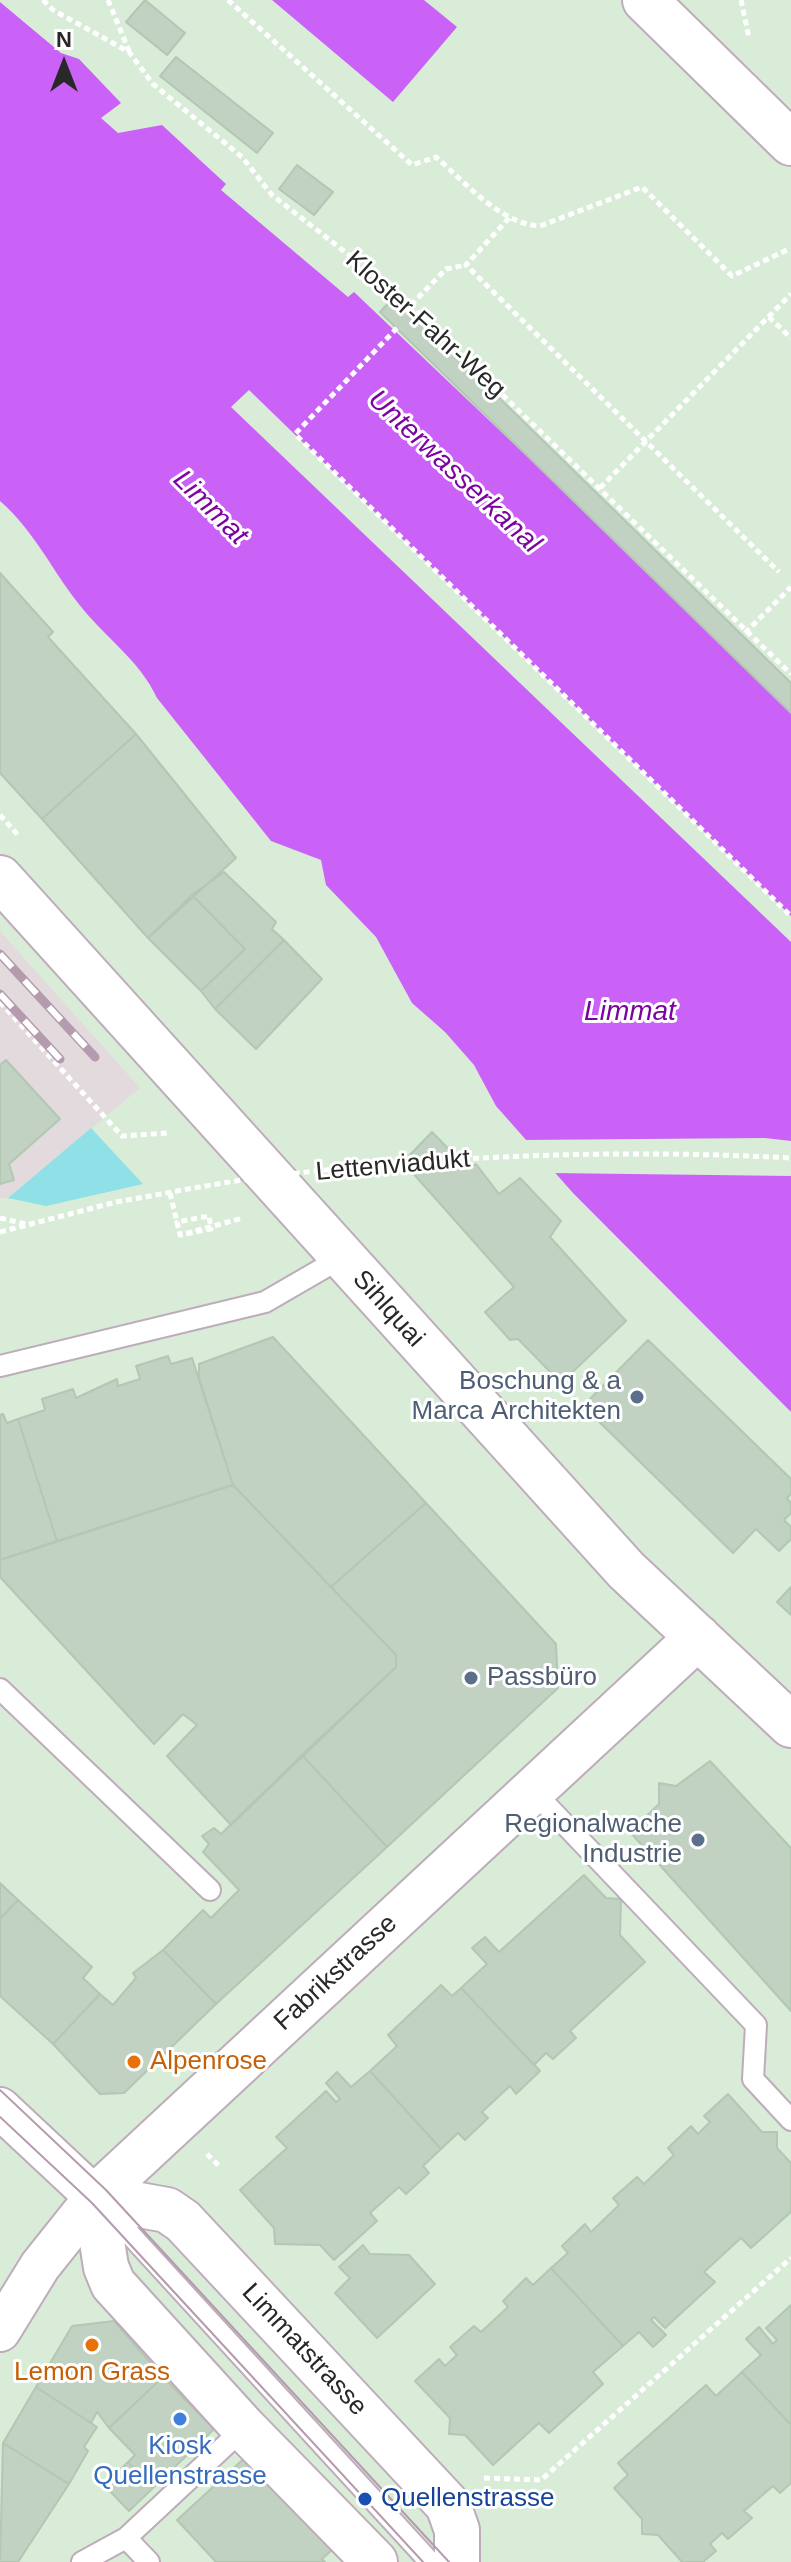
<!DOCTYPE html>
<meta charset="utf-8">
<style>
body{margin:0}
#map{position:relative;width:791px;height:2562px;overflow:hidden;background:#d8ecd8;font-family:Helvetica,sans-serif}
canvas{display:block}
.north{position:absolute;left:24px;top:24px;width:80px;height:80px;-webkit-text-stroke:6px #fff;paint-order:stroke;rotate:0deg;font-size:22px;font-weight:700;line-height:32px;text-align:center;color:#282828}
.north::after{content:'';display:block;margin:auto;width:28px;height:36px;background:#282828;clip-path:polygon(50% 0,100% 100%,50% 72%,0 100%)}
</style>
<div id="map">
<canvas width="791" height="2562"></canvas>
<div class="north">N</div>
</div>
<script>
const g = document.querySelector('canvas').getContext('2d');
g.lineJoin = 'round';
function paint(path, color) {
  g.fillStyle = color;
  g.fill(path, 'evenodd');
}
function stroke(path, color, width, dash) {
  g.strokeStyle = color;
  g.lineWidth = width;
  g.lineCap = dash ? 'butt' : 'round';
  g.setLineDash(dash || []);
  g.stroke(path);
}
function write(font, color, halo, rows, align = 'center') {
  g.font = font + ' Helvetica,sans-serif';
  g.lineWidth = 6;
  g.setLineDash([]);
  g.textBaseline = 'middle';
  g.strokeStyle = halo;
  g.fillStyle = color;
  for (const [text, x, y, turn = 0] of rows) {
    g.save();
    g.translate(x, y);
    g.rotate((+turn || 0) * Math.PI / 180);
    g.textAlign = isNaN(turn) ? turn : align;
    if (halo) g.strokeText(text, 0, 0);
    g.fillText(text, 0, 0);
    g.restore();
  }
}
paint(new Path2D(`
 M0 931 140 1088 8 1198H0Z`), '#e3dadd');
paint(new Path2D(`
 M91 1128 143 1184 46 1206 8 1198Z`), '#90e0e7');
paint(new Path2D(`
 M272 0H424L457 27 393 102Z
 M0 2 61 53 79 59 121 103 101 118 118 133 162 125 226 184 221 190 348 297 354 292 791 707V916L249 390 231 407 791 942V1412L573 1193 496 1106 474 1065 445 1032 412 1003 376 937 326 885 321 860 271 841 157 698C139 659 104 637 78 603 50 567 35 532 0 501Z`), '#ca62f7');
paint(new Path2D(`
 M765 1138 791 1141V1176L550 1173 521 1140Z`), '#d8ecd8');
const building = new Path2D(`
 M145 0 185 33 167 55 126 22Z
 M176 57 273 133 257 153 160 76Z
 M297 165 333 192 314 215 279 189Z
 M395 296 791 683V713L380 312Z
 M0 573 53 632 48 637 136 734 42 819 0 773Z
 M136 734 236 858 148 938 42 819Z
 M224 872 276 922 272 929 284 940 215 1009 201 991 245 949 192 895Z
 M192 895 245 949 201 991 148 938Z
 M284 940 322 979 256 1049 215 1009Z
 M6 1060 60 1119 9 1164 14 1180 0 1184V1065Z
 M432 1132 468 1169 476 1164 499 1194 520 1178 561 1221 550 1237 626 1321 561 1383 518 1339 510 1340 485 1312 514 1287 403 1162Z
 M273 1337 426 1503 331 1587 233 1485 199 1378V1364Z
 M648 1340 791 1479V1494L787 1498 791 1503V1513L784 1520 791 1527V1539L779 1551 756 1529 733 1553 583 1406Z
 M168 1356 171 1364 192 1358 233 1485 57 1541 18 1419 45 1410 42 1399 73 1389 76 1398 117 1379 118 1386 140 1379 136 1366Z
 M3 1414 7 1423 18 1419 57 1541 0 1560V1415Z
 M233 1485 396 1655V1667L231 1825 167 1756 197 1725 183 1714 154 1744 0 1577V1560Z
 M426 1503 556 1644 558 1688 387 1847 302 1755 396 1667V1655L331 1587Z
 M791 1587V1615L777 1602Z
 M302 1755 387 1847 216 2004 163 1950 203 1910 211 1918 239 1890 203 1852 209 1844 202 1836 214 1828 221 1834Z
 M710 1761 791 1848V2011L630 1832 659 1804V1783L676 1786Z
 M584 1875 606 1898 621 1899 620 1935 645 1962 570 2031 576 2038 553 2059 546 2053 534 2065 461 1988 487 1964 472 1948 485 1937 499 1952Z
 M0 1883 18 1900 0 1919Z
 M18 1900 92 1967 83 1978 100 1994 53 2044 0 1996V1919Z
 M163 1950 216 2004 124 2093 100 2094 53 2044 100 1994 113 2005 136 1978 133 1973Z
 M441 1985 452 1996 461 1988 540 2071 516 2094 510 2086 482 2112 488 2118 465 2140 458 2133 441 2149 370 2071 397 2046 388 2035Z
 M370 2071 441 2149 423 2166 429 2173 406 2194 399 2187 370 2213 377 2221 334 2260 320 2245 275 2244 274 2228 240 2190 287 2148 276 2137 326 2091 336 2102 340 2099 326 2083 337 2072 351 2087Z
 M728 2094 762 2132H777V2148L791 2163V2212L751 2248 741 2238 704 2272 715 2282 665 2328 654 2317 651 2320 666 2335 653 2347 639 2332 623 2346 551 2268 568 2253 562 2246 585 2224 591 2232 619 2205 613 2198 637 2177 644 2184 674 2155 668 2148 691 2126 698 2134 710 2122 704 2116Z
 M363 2245 370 2254 409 2255 435 2284 377 2338 335 2293 350 2278 339 2267Z
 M551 2268 623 2346 593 2372 603 2384 549 2433 539 2423 493 2465 465 2435 449 2434 450 2418 415 2381 439 2359 445 2366 457 2355 450 2347 474 2326 481 2332 508 2307 503 2301 526 2278 533 2285Z
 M791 2305V2425L742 2372 761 2355 746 2339 759 2327 773 2344 777 2340 766 2328Z
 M114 2321 163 2377 109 2428 97 2412 91 2423 36 2387 72 2326Z
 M742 2372 791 2425V2483L780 2493 773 2486 744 2511 752 2518 728 2539 722 2533 710 2544 716 2551 703 2562H682L658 2535 642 2534V2519L614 2488 628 2475 618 2463 706 2385 716 2396Z
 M163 2377 214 2429 153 2488 128 2462 135 2455 109 2428Z
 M36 2387 97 2427 84 2447 88 2451 69 2484 3 2443Z
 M3 2443 69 2484 18 2562H0Z
 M250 2453 336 2546 322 2559 325 2562H216L177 2520Z
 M128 2462 153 2488 129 2511 104 2485Z`);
paint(building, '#c1d1c2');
stroke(building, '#b2c7b4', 2);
const lane = new Path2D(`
 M0 1366 265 1302 341 1258
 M0 1689 210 1890
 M533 1791 756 2025 753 2079 791 2120
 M103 2205 430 2562
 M82 2562 126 2538
 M149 2562 126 2538 244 2428`);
const street = new Path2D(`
 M0 2108 95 2197 40 2266 0 2331`);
const secondary = new Path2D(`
 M645 0 791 143
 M0 878 626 1570 791 1725
 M95 2197 698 1637
 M95 2197 167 2210 183 2221 448 2505 457 2530V2562
 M95 2197 106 2267 113 2284 244 2428 375 2562`);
stroke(lane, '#beacba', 24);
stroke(street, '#beacba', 44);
stroke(secondary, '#beacba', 48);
stroke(new Path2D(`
 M43 0 53 10 129 52 153 84 242 157 272 195 394 290 791 674
 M108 0 129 51
 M228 0 412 165 436 157C465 182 500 224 540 226L642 187 732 276 789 249
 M741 0 749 38
 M509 218 466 265 779 572
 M411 305 446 269 466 265
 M769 317 791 338
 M397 328 295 434 791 916
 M600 488 791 294
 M745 633 791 587
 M0 815 18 835
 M0 1002 122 1136 168 1133
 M170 1193 180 1235 211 1229 209 1216 177 1222 180 1235 243 1218
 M0 1218 26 1224
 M0 1232 116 1202
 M207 2154 221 2168
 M484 2478 541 2480 791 2258`), '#fff', 5, [6, 4]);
stroke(lane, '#fff', 20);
stroke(street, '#fff', 40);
stroke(secondary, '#fff', 44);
stroke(new Path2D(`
 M0 2090 106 2190 449 2562
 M0 2117 92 2203 423 2562`), '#b49bad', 2);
const rail = new Path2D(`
 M0 954 95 1057
 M0 994 60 1059`);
stroke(rail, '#b49bad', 9);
stroke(rail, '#fff', 6, [18]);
stroke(new Path2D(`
 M116 1202C174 1192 231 1180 289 1174 455 1155 625 1149 791 1158`), '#fff', 5, [6, 4]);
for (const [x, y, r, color] of [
 [637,1397,8,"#5c6f8a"],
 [471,1678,8,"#5c6f8a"],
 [698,1840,8,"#5c6f8a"],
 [134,2062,8,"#e8710a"],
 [92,2345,8,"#e8710a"],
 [180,2419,8,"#3f7fe0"],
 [365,2499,8,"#1a4fb4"]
]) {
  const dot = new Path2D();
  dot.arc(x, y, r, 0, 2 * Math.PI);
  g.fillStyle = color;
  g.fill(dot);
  stroke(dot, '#fff', 3);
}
write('26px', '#282828', '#fff', [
 ["Kloster-Fahr-Weg",425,325,42],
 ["Lettenviadukt",393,1166,-5],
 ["Sihlquai",388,1309,48],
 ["Fabrikstrasse",336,1973,-43],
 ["Limmatstrasse",304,2350,47]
]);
write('26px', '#4e5e75', '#fff', [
 ["Boschung & a",621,1382],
 ["Marca Architekten",621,1412],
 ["Passbüro",487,1678,"left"],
 ["Regionalwache",682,1825],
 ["Industrie",682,1855]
], 'right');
write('26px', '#c56008', '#fff', [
 ["Alpenrose",150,2062],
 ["Lemon Grass",92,2373,"center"]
], 'left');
write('26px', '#366cbe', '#fff', [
 ["Kiosk",180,2447],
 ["Quellenstrasse",180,2477]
]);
write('26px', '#164399', '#fff', [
 ["Quellenstrasse",381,2499]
], 'left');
write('italic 28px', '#7d03a1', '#fff', [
 ["Unterwasserkanal",454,472,43],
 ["Limmat",210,508,45],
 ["Limmat",630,1012]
]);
</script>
